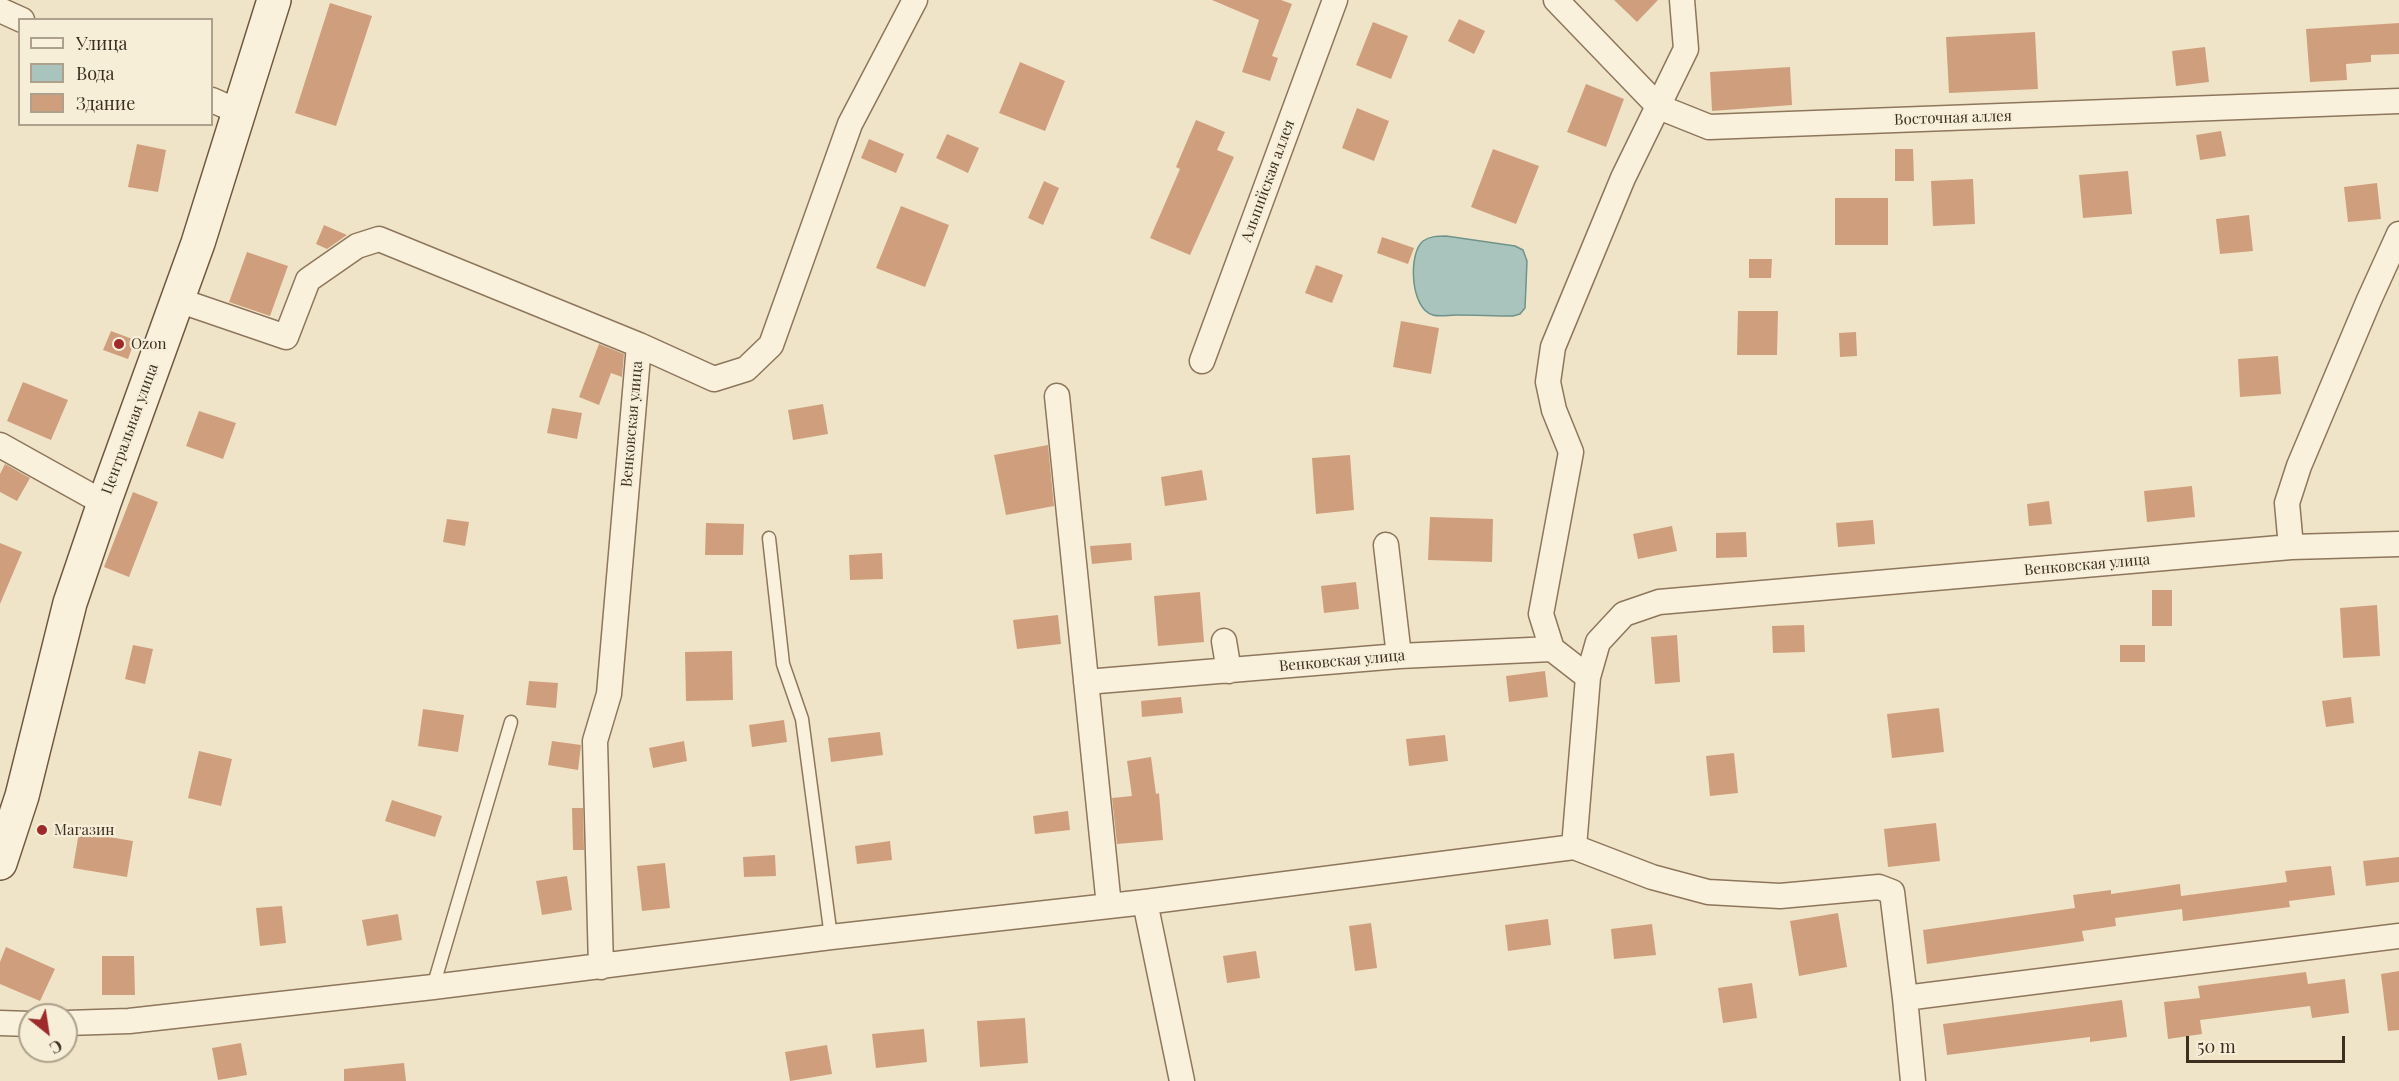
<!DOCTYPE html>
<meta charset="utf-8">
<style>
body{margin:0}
#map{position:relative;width:2399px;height:1081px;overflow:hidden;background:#f0e4c8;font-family:"Playfair Display",serif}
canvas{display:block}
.legend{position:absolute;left:18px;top:18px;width:195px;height:108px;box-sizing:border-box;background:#f7eed8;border:2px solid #ada18e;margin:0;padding:8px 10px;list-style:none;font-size:18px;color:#3d2e20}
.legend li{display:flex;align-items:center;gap:12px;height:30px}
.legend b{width:30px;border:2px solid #ada18e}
.north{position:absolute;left:18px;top:1003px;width:60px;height:60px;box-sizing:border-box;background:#f7eed8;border:2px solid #ada18e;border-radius:50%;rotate:150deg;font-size:16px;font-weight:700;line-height:24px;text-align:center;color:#3d2e20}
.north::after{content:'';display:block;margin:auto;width:21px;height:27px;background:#9e2a2b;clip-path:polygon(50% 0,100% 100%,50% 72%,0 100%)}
.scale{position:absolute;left:2186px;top:1036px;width:159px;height:27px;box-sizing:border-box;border:3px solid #3d2e20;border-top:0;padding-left:8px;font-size:18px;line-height:21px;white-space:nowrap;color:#3d2e20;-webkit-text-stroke:4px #f7eed8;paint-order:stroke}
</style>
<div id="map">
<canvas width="2399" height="1081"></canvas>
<ul class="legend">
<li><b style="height:8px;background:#faf1dc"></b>Улица</li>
<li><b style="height:16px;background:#a9c4bc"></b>Вода</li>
<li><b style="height:16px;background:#cf9f7d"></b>Здание</li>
</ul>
<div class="north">С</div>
<div class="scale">50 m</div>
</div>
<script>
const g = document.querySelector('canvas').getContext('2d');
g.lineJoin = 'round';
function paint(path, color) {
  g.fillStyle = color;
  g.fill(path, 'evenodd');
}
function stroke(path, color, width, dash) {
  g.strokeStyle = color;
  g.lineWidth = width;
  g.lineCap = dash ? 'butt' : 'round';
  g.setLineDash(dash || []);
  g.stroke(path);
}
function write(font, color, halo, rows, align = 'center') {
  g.font = font + ' "Playfair Display",serif';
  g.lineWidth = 4.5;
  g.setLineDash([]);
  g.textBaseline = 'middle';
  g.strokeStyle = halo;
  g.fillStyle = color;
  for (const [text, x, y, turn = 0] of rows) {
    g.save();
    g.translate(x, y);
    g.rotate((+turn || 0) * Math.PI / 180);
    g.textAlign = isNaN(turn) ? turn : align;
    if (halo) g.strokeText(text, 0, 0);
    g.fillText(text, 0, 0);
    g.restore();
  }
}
const water = new Path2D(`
 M1446 236 1515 246 1523 250 1527 261 1525 308 1520 314 1513 316C1494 316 1475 315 1456 315 1449 315 1439 317 1433 315 1410 309 1408 253 1423 241 1430 236 1438 236 1446 236Z`);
paint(water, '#a9c4bc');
stroke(water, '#6f938a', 1.5);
paint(new Path2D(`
 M1212 0H1281L1292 4 1272 56 1278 58 1270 81 1242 72 1259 20Z
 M1614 0H1658L1637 22Z
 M330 3 372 16 336 126 295 113Z
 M1459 19 1485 31 1474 54 1448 41Z
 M1373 22 1408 36 1391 79 1356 65Z
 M2399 23V54L2371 55V62L2346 64 2347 80 2310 82 2306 29Z
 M2035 32 2038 89 1949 93 1946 37Z
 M2205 47 2209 82 2176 86 2172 51Z
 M1020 62 1065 81 1045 131 999 113Z
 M1790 67 1792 105 1712 111 1710 72Z
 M1586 84 1624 99 1606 147 1567 132Z
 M1357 108 1389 121 1374 161 1342 148Z
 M1196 120 1225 132 1217 150 1234 157 1190 255 1150 238 1180 169 1176 167Z
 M2221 131 2226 156 2200 160 2196 135Z
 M947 134 979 148 968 173 936 158Z
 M869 139 904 154 896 173 861 158Z
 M137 144 166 150 158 192 128 187Z
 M1493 149 1539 166 1516 224 1471 207Z
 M1895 149H1913L1914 181H1895Z
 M2128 171 2132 214 2083 218 2079 175Z
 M1973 179 1975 224 1933 226 1931 181Z
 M1044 181 1059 188 1043 225 1028 218Z
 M2377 183 2381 219 2348 222 2344 187Z
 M1835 198H1888V245H1835Z
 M901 206 949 225 925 287 876 268Z
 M2249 215 2253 251 2220 254 2216 219Z
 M324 225 347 235 327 249 316 244Z
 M1382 237 1414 248 1408 264 1377 253Z
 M247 252 288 266 270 316 229 302Z
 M1749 259H1772L1771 278H1749Z
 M1316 265 1343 275 1332 303 1305 293Z
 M1738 311H1778L1777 355H1737Z
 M1401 321 1439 328 1431 374 1393 367Z
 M111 331 135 340 128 359 103 350Z
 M1856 332 1857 356 1840 357 1839 333Z
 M599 344 624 354 622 377 611 373 599 405 579 397Z
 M2278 356 2281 394 2240 397 2238 359Z
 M23 382 68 400 51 440 7 421Z
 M823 404 828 434 793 440 788 410Z
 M552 408 582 413 577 439 547 433Z
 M199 411 236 423 223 459 186 446Z
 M1048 445 1054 506 1006 515 994 455Z
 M1350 455 1354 510 1316 514 1312 458Z
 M5 464 30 478 17 501 0 492V474Z
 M1202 470 1207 500 1165 506 1161 477Z
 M2192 486 2195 517 2147 522 2144 491Z
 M133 492 158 502 129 577 104 567Z
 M2049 501 2052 524 2029 526 2027 504Z
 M1430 517 1493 519 1492 562 1428 560Z
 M447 519 469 522 465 546 443 542Z
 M1873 520 1875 544 1838 547 1836 523Z
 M706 523 744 524 743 555H705Z
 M1672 526 1677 551 1638 559 1633 534Z
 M1746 532 1747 557 1716 558V533Z
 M0 543 22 552 0 604Z
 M1131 543 1132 560 1092 564 1090 546Z
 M882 553 883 579 850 580 849 555Z
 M1356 582 1359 609 1324 613 1321 586Z
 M2152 590H2172V626H2152Z
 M1200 592 1204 642 1158 646 1154 596Z
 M2377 605 2380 656 2343 658 2340 608Z
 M1058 615 1061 644 1017 649 1013 620Z
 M1804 625 1805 652 1773 653 1772 626Z
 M1677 635 1680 682 1655 684 1651 637Z
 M133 645 153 649 145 684 125 679Z
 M2120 645H2145V662H2120Z
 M732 651 733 700 686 701 685 652Z
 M1545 671 1548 697 1509 702 1506 676Z
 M529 681 558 683 556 708 526 705Z
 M1181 697 1183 713 1142 717 1141 701Z
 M2351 697 2354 723 2326 727 2322 701Z
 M1939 708 1944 752 1892 758 1887 714Z
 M423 709 464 715 458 752 418 746Z
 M784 720 787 742 752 747 749 725Z
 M880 732 883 755 831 762 828 738Z
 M1445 735 1448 761 1409 766 1406 739Z
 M552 741 581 745 578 770 548 765Z
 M684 741 687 761 653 768 649 748Z
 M199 751 232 759 221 806 188 798Z
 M1734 753 1738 793 1710 796 1706 756Z
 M1151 757 1156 794 1159 793 1163 840 1117 844 1112 798 1132 796 1127 761Z
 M392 800 442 816 435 837 385 821Z
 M572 808H583L584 850H573Z
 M1068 811 1070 830 1035 834 1033 816Z
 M1936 823 1940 861 1888 867 1884 829Z
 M79 832 133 841 127 877 73 868Z
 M890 841 892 860 857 864 855 846Z
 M775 855 776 876 744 877 743 857Z
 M2399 857V882L2366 886 2363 861Z
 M665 863 670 908 642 911 637 866Z
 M2331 866 2335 895 2289 901 2290 907 2183 921 2182 909 2115 918 2116 926 2082 931 2084 941 1927 964 1923 930 2075 908 2073 895 2111 890V894L2180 884 2181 896 2287 882 2285 871Z
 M567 876 572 910 542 915 536 881Z
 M282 906 286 943 260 946 256 908Z
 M1838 913 1847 967 1799 976 1790 921Z
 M398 914 402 940 367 946 362 920Z
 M1548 919 1551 945 1508 951 1505 925Z
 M1371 923 1377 968 1355 971 1349 926Z
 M1652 924 1656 955 1614 959 1611 929Z
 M6 947 55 969 40 1001 0 984V962Z
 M1256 951 1260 978 1227 983 1223 956Z
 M102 956H134L135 995H102Z
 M2399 971V1030L2388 1031 2381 974Z
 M2306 972 2308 984 2345 979 2349 1013 2312 1018 2310 1006 2200 1020 2202 1034 2168 1039 2164 1002 2200 998 2198 986Z
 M1752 983 1757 1018 1723 1023 1718 988Z
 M2122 1000 2127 1037 2090 1042V1037L1947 1055 1943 1024Z
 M1025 1018 1028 1063 980 1067 977 1021Z
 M924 1029 927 1062 876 1068 872 1034Z
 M241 1043 247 1075 218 1080 212 1048Z
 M827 1045 832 1074 790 1081 785 1052Z
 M404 1063 406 1081H344V1069Z`), '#cf9f7d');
const lane = new Path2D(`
 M769 538 783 664 802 719 831 937
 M433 987 511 722`);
const street = new Path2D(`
 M1556 0 1659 107 1709 127 2399 101
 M0 10 22 20
 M212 100 239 112
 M178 300 286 337 308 280 357 246 379 239 639 345 714 379 746 369 771 345 850 124 915 0
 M1202 361 1335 0
 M1057 396 1109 906
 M0 445 104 503
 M1386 545 1399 656
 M2291 547 2399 544
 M1224 641 1229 671
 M1552 649 1541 614 1571 452 1554 410 1548 382 1553 347 1623 178 1686 49 1682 0
 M1086 682 1399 656 1552 649 1588 677
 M1574 847 1588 677 1598 642 1624 614 1659 602 2291 547 2287 503 2299 466 2369 300 2399 234
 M1145 902 1182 1081
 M601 967 595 741 609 694 639 345
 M1905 998 1913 1081
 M0 1023 30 1024
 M66 1023 129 1021 433 987 831 937 1145 902 1574 847 1652 877 1708 892 1780 896 1879 887 1892 892 1905 998 2399 936`);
const secondary = new Path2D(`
 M0 863 22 796 70 603 104 503 198 243 274 0`);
stroke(lane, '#8d765c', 15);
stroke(street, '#8d765c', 27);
stroke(secondary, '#6f573f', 36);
stroke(lane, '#faf1dc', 12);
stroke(street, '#faf1dc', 24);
stroke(secondary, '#faf1dc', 33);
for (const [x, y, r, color] of [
 [119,344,6,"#9e2a2b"],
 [42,830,6,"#9e2a2b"]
]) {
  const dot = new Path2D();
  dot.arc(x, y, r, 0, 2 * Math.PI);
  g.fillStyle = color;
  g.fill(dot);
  stroke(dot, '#f7eed8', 2);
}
write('15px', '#3d2e20', '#f7eed8', [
 ["Восточная аллея",1953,118,-2],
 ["Альпийская аллея",1268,181,-70],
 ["Венковская улица",632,424,-85],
 ["Центральная улица",130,429,-70],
 ["Венковская улица",2087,565,-5],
 ["Венковская улица",1342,661,-5]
]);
write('15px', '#3d2e20', '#f7eed8', [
 ["Ozon",131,344],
 ["Магазин",54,830]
], 'left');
</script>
